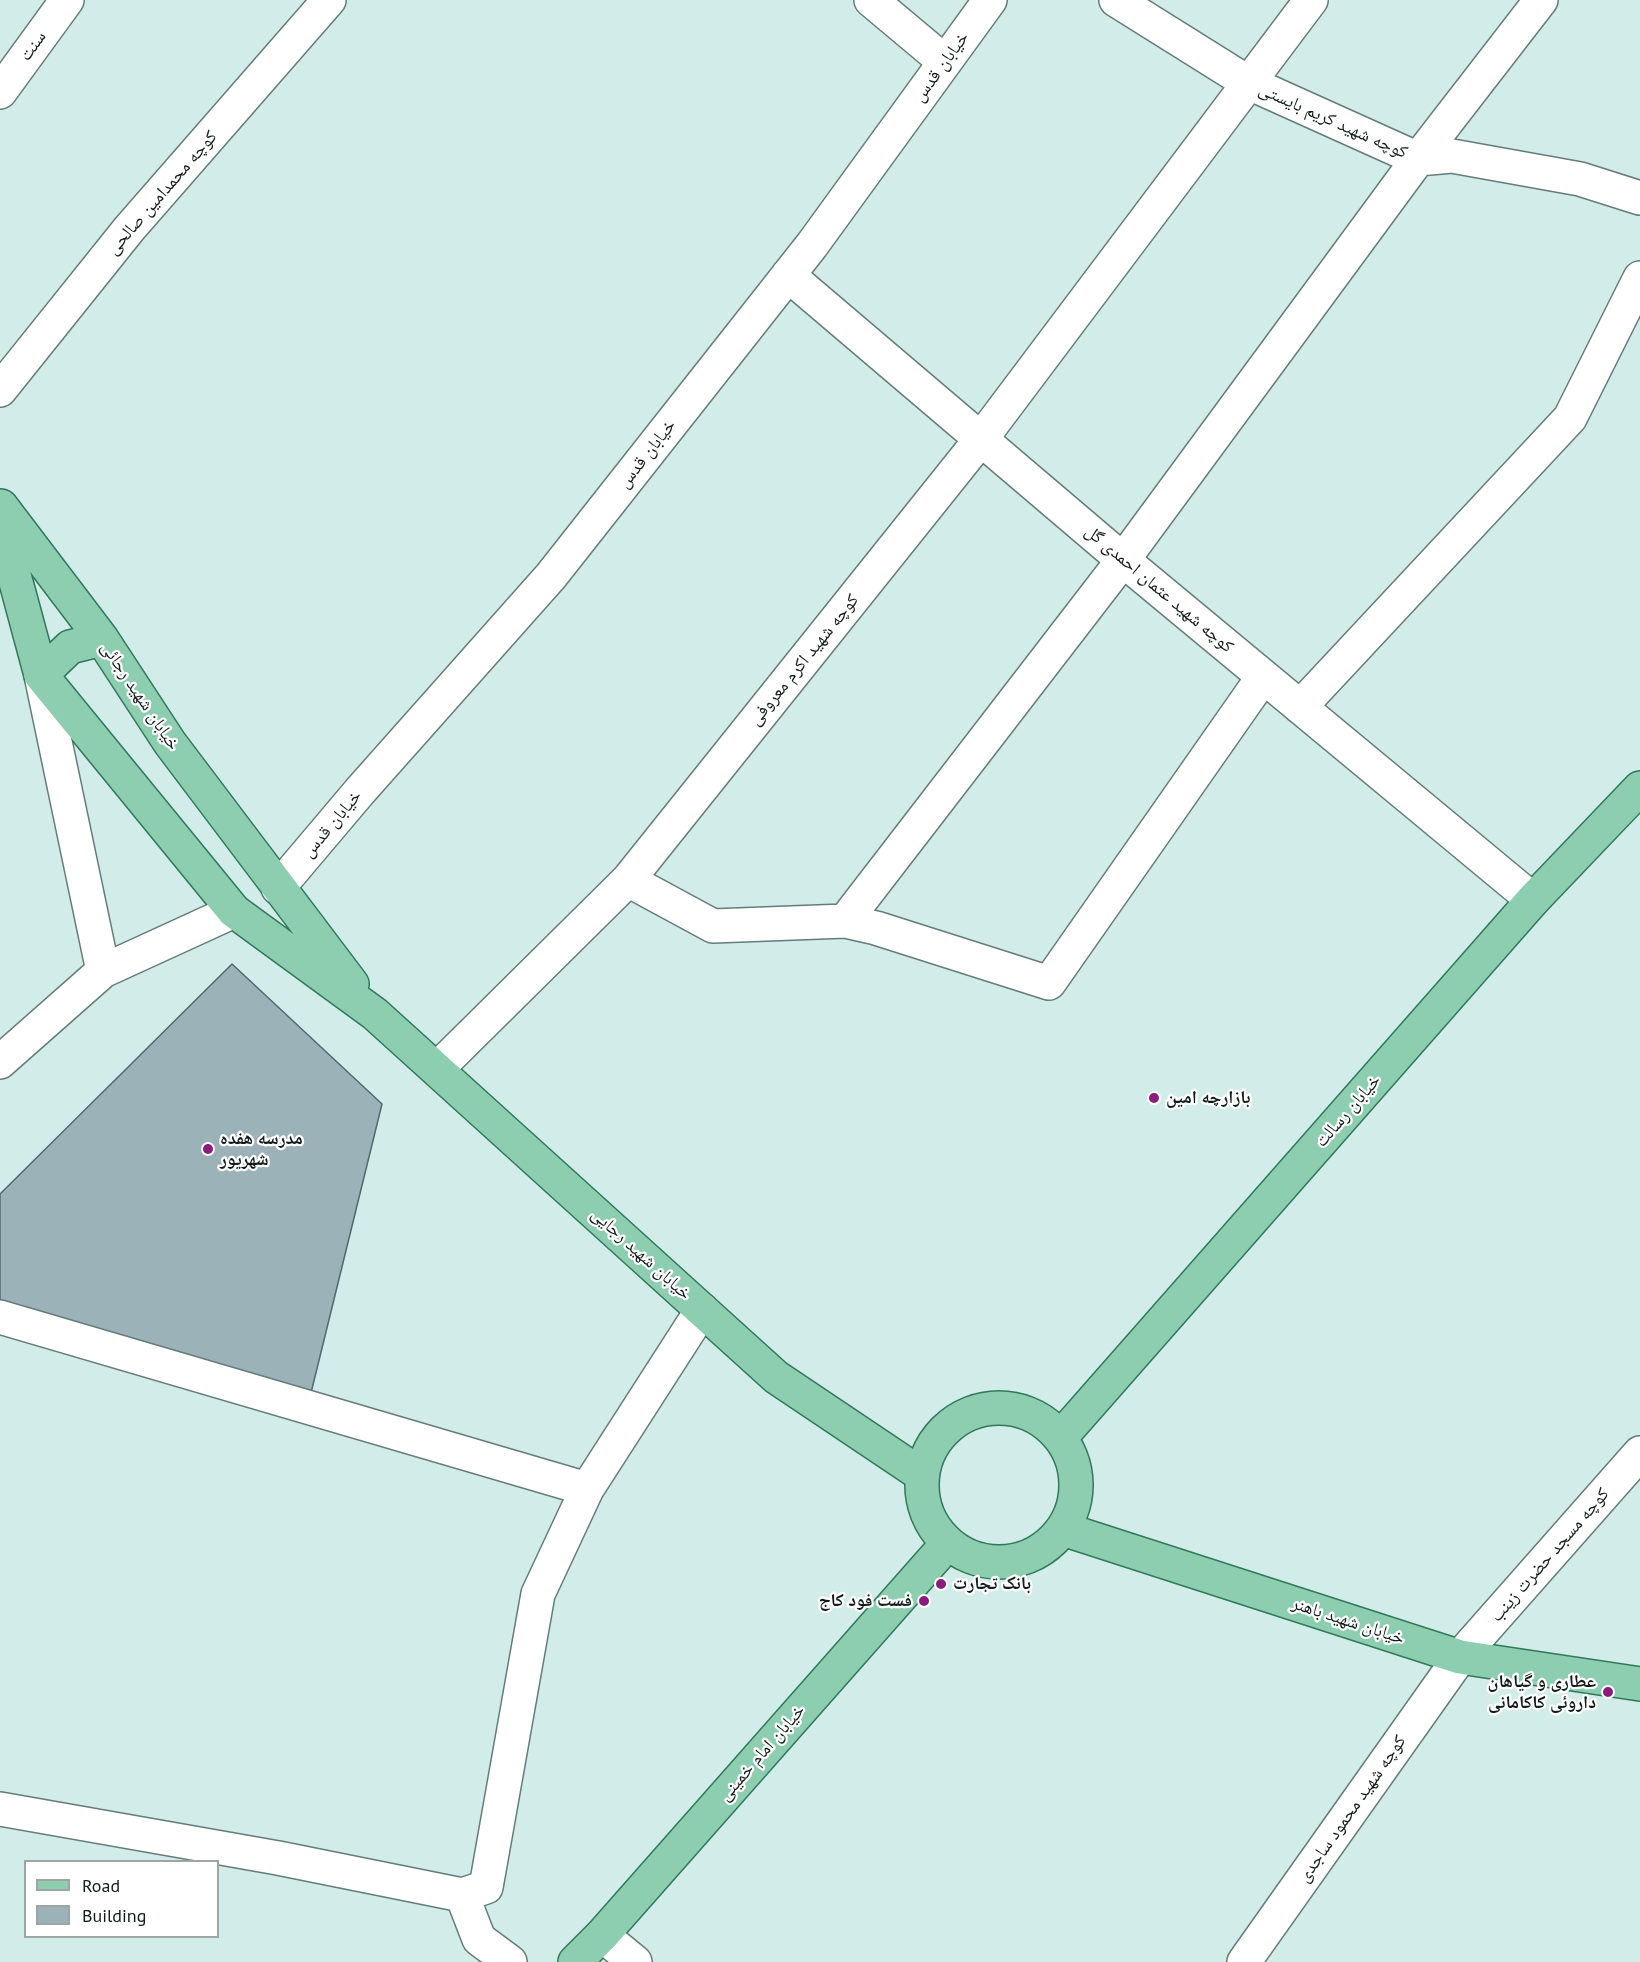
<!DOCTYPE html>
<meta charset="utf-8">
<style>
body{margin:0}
#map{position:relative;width:1640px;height:1962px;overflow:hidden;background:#d2ecea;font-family:"PT Sans",sans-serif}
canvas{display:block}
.legend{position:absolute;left:24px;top:1860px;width:195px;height:78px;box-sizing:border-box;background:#fff;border:2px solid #a0a4a3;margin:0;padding:8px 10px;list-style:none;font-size:18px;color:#111b1a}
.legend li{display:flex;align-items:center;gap:12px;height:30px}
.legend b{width:30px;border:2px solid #a0a4a3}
</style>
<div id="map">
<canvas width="1640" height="1962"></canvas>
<ul class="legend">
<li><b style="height:8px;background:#8dcdb0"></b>Road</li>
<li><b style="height:16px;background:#9bb2b9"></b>Building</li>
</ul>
</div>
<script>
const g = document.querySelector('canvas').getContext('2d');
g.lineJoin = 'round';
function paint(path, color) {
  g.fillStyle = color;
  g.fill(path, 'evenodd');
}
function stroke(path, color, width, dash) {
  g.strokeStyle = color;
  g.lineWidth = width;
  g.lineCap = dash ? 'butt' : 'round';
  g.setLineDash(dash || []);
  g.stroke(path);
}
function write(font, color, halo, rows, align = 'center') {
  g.font = font + ' "PT Sans","Noto Naskh Arabic",sans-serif';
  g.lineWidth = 4.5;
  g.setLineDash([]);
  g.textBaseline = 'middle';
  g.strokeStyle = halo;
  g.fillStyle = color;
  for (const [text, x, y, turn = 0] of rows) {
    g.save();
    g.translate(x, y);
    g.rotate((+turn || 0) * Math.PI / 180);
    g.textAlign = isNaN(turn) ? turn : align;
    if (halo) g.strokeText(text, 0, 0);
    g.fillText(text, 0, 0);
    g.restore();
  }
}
const building = new Path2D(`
 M232 964 382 1104 310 1397 0 1309V1194Z`);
paint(building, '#9bb2b9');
stroke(building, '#53686f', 1.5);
const minor = new Path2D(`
 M871 0 945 62
 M1116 0 1247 82 1418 159 1452 156 1580 179 1640 198
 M0 92 67 0
 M788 275 1123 560 1533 900
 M0 390 129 229 329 0
 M41 675 103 971
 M1300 707 1570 418 1640 278
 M628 880 713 926 845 921 876 928 1049 983 1263 677
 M278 888 360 791 551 576 812 245 990 0
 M845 921 1123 560 1418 159 1541 0
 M0 1062 103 971 234 911
 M437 1069 628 880 981 439 1311 0
 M0 1317 587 1489
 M0 1809 278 1858 462 1895 486 1887 538 1594 587 1489 702 1310
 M462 1895 479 1939 510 1962
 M602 1935 635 1962
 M1244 1962 1460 1657 1640 1453`);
const major = new Path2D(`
 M1 506 102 639 170 743 352 984
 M0 523 41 675 234 911 375 1014 776 1377 922 1475
 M41 675 70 647 102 639
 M922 1485a77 77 0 1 1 154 0a77 77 0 1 1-154 0Z
 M1060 1438 1533 900 1640 788
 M1063 1529 1460 1657 1640 1684
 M575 1962 602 1935 948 1543`);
stroke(minor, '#657c7a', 36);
stroke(major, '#307959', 36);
stroke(minor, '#fff', 33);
stroke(major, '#8dcdb0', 33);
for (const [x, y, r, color] of [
 [1154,1098,6,"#8c1b7e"],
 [208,1149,6,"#8c1b7e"],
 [941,1584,6,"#8c1b7e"],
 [924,1601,6,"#8c1b7e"],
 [1608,1692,6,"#8c1b7e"]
]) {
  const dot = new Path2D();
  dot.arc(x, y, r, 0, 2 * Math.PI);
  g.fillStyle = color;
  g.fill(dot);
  stroke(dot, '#fff', 2);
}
write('18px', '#111b1a', '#fff', [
 ["سنت",33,46,-54],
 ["خیابان قدس",941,67,-54],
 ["کوچه شهید کریم بایستی",1333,121,24],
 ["کوچه محمدامین صالحی",162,193,-49],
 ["خیابان قدس",647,454,-52],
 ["کوچه شهید عثمان احمدی گل",1159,589,40],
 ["کوچه شهید اکرم معروفی",804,660,-51],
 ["خیابان شهید رجائی",140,696,56],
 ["خیابان قدس",332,824,-50],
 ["خیابان رسالت",1348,1111,-49],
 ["خیابان شهید رجایی",641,1254,42],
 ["کوچه مسجد حضرت زینب",1550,1555,-49],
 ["خیابان شهید باهنر",1348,1621,18],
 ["خیابان امام خمینی",762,1753,-49],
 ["کوچه شهید محمود ساجدی",1352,1809,-55]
]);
write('bold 18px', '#111b1a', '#fff', [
 ["بازارچه امین",1166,1098],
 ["مدرسه هفده",220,1139],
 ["شهریور",220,1160],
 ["بانک تجارت",953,1584],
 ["فست فود کاج",912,1601,"right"],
 ["عطاری و گیاهان",1596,1682,"right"],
 ["داروئی کاکامانی",1596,1703,"right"]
], 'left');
</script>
